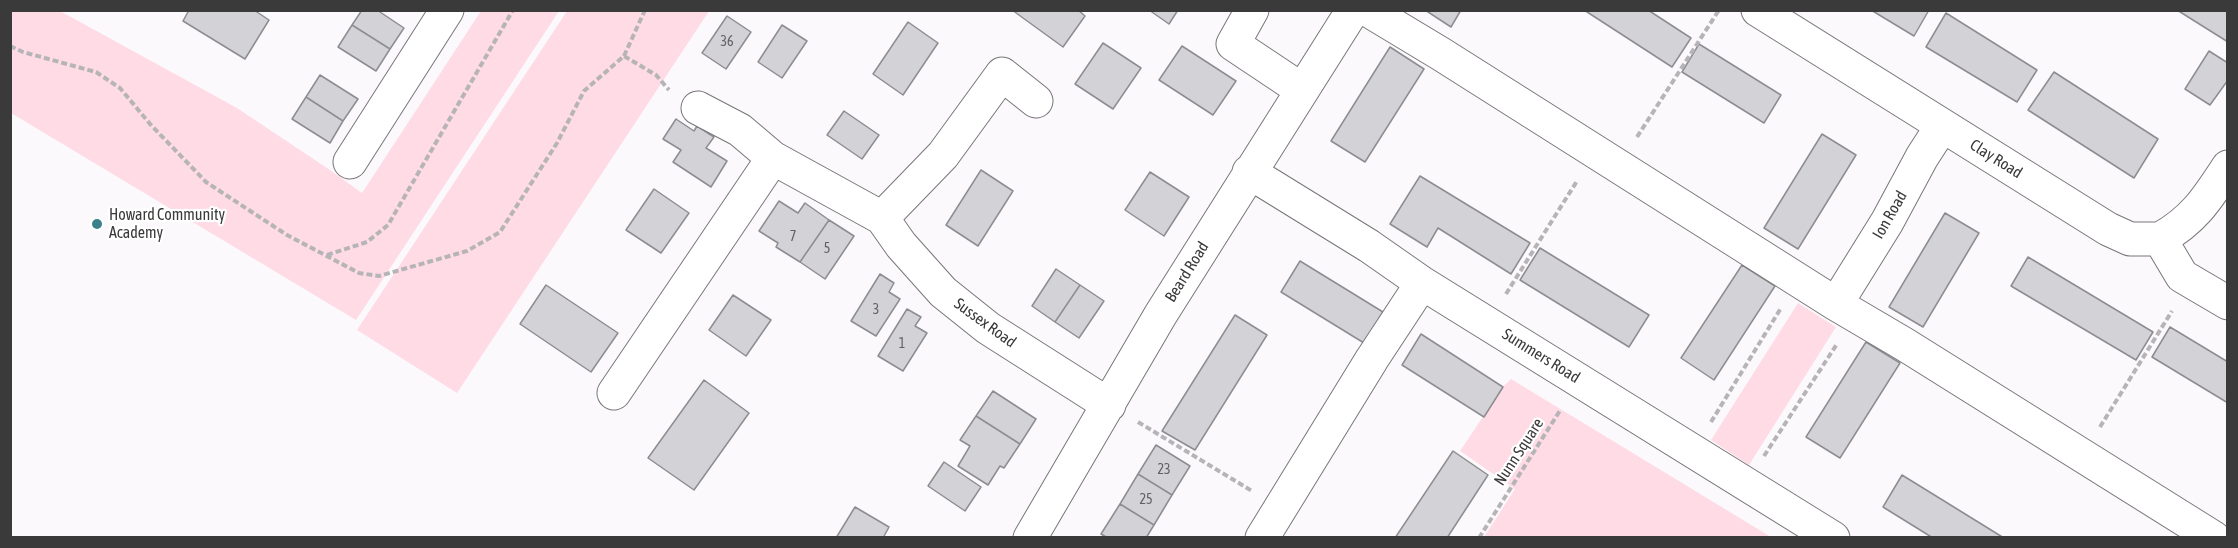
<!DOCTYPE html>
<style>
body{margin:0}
#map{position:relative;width:2238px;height:548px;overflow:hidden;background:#fcf9fd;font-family:"Asap Condensed",sans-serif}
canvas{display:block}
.frame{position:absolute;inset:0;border:12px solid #3b3a3b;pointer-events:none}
</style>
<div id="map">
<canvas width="2238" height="548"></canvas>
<div class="frame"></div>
</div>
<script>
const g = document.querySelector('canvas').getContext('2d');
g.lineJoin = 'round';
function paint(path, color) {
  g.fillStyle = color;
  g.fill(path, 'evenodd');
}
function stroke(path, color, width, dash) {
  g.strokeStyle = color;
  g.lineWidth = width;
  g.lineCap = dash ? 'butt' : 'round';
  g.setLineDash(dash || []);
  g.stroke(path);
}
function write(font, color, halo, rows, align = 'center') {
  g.font = font + ' "Asap Condensed",sans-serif';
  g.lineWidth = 4.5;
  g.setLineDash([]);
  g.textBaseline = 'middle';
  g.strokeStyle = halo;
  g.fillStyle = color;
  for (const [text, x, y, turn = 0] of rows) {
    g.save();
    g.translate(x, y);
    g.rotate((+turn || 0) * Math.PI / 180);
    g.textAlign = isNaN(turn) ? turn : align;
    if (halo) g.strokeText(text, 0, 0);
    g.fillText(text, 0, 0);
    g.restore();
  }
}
paint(new Path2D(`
 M10 11H60L237 108 327 168 362 193 481 11H559L356 320 11 113Z
 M567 11H709L457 393 357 330Z
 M1798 303 1836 327 1749 465 1711 440Z
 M1511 379 1771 537H1484L1515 489 1460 451 1503 387Z`), '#fedbe5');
const building = new Path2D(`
 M189 10H254L269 20 245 59 183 21Z
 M362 10H377L404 28 390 49 352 25Z
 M1012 10H1078L1085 16 1063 47Z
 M1149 10H1178L1169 24Z
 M1425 10H1461L1451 27Z
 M1584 10H1648L1691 38 1672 67Z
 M1871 10H1929L1914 36Z
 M2177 10H2228V42Z
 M1946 13 2037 70 2017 102 1926 47Z
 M727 16 751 32 726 69 702 53Z
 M908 22 938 43 903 95 873 74Z
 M352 25 390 49 376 71 338 47Z
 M782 25 807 41 782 78 758 62Z
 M1103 43 1141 68 1113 109 1075 84Z
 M1699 44 1781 95 1764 123 1682 72Z
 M1182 46 1236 81 1213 115 1159 80Z
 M1390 47 1424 69 1365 162 1331 141Z
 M2209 51 2228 63V80L2210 105 2185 89Z
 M2054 72 2158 139 2134 178 2028 110Z
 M320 75 358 99 343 121 306 97Z
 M306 97 343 121 330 143 292 119Z
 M844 111 879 135 862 159 827 135Z
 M676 119 694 131 697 126 714 137 706 148 727 161 711 187 673 162 681 150 663 139Z
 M1822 134 1856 155 1798 249 1764 228Z
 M981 170 1013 191 978 246 946 225Z
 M1150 172 1189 197 1164 236 1125 210Z
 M1420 176 1530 243 1511 274 1438 228 1427 247 1390 224Z
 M654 189 689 213 661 253 626 230Z
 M779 201 798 213 805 203 829 220 800 262 776 247 778 243 759 231Z
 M1945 213 1979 233 1923 327 1889 307Z
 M829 220 854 236 825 279 800 262Z
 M1540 248 1649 315 1629 347 1520 280Z
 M2028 257 2153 332 2136 360 2011 286Z
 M1300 261 1383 312 1364 343 1281 292Z
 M1742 265 1775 286 1714 380 1681 358Z
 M1056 269 1080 285 1055 322 1032 306Z
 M880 274 894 283 889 292 900 299 876 336 851 321Z
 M546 285 618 333 591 372 520 324Z
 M1080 285 1104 301 1079 338 1055 322Z
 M733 295 771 320 746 356 709 330Z
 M907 309 921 317 915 326 927 333 903 371 878 356Z
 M1235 315 1267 335 1195 450 1162 431Z
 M2170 327 2228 362V403L2152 357Z
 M1421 334 1503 387 1484 417 1402 365Z
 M1866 342 1900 363 1840 458 1806 437Z
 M704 380 749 413 694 490 648 458Z
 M993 391 1036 419 1020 444 976 416Z
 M976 416 1020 444 1004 468 1000 466 988 485 958 466 970 446 960 440Z
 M1156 445 1190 466 1172 495 1138 474Z
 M1453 451 1488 475 1447 538H1395Z
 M944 462 981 487 965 511 928 486Z
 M1138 474 1172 495 1154 525 1120 504Z
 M1902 475 2004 538H1933L1883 507Z
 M1120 504 1154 525 1146 538H1108L1101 534Z
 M855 507 889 527 883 538H836Z`);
paint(building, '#d3d2d6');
stroke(building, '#8d8d91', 1.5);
const minor = new Path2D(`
 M1252 10 1233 44 1302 90
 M1368 10 1441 54 1836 304 1904 344 2214 538
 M1758 10 2108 229 2130 239H2160
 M698 108 740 130 773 158 882 218 901 245 943 292 988 328 1109 405
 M350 162 447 10
 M1249 172 1369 246 1422 283 1833 538
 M882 218 943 155 1002 74 1036 101
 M2160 239C2194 220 2207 199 2228 167
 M2160 239 2182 276 2228 303
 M1836 304 1887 222 1922 157 1942 126
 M614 393 773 158
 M1030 538 1161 314 1353 10
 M1262 538 1372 359 1422 283`);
stroke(minor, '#787679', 35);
stroke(new Path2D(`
 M10 46 23 52 96 72 120 88 150 124 206 182 287 235 359 273 379 276 467 251 500 232 557 143 584 91 624 56 656 75 669 90
 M624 56 645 10
 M1637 137 1719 10
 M327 255 367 242 388 225 513 10
 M1506 294 1577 181
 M1138 422 1252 491
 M1711 422 1781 308
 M2100 427 2172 311
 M1764 456 1837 344
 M1479 538 1561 409`), '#b7b4b7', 4, [6, 3]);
stroke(minor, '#fff', 33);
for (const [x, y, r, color] of [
 [97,224,6,"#3a818a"]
]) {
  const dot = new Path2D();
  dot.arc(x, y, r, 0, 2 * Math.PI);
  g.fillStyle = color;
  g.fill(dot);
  stroke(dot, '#fff', 2);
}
write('14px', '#616062', null, [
 ["36",727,42],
 ["7",793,237],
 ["5",827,249],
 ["3",876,310],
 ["1",902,344],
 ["23",1164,470],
 ["25",1146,500]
]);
write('16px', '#3b3a3b', '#fff', [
 ["Clay Road",1996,159,32],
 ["Ion Road",1890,215,-60],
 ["Beard Road",1187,272,-58],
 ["Sussex Road",985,323,36],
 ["Summers Road",1541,356,32],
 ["Nunn Square",1519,452,-57]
]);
write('16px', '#3b3a3b', '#fff', [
 ["Howard Community",109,215],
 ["Academy",109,233]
], 'left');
</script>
